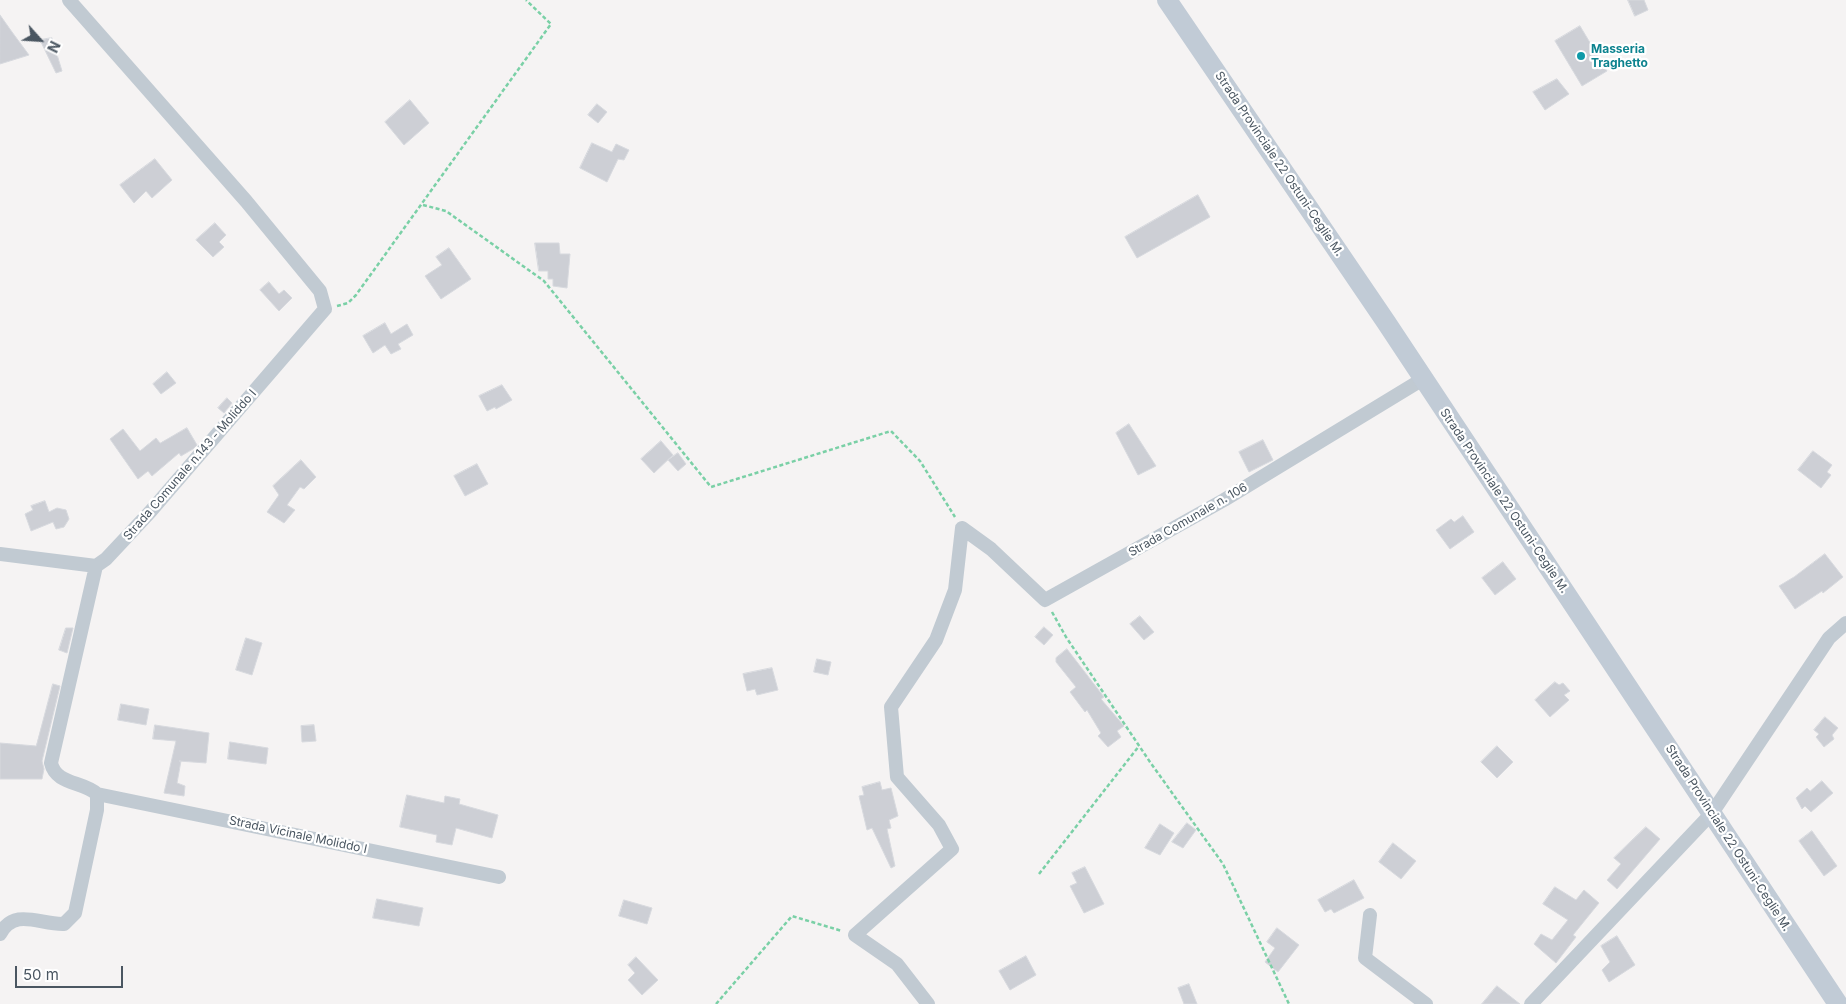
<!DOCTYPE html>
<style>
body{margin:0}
#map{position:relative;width:1846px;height:1004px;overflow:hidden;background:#f5f3f3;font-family:Inter,sans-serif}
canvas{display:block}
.north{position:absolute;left:15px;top:15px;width:50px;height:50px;-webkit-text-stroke:4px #fff;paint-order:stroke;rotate:116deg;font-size:14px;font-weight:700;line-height:20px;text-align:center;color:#4a5661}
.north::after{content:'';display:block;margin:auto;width:18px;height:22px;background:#4a5661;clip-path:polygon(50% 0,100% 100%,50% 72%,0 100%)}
.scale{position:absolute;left:15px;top:966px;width:108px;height:22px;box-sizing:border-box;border:2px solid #4a5661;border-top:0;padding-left:6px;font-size:15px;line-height:18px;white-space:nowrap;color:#4a5661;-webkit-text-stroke:4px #fff;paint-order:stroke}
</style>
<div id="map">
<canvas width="1846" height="1004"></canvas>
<div class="north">N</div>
<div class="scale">50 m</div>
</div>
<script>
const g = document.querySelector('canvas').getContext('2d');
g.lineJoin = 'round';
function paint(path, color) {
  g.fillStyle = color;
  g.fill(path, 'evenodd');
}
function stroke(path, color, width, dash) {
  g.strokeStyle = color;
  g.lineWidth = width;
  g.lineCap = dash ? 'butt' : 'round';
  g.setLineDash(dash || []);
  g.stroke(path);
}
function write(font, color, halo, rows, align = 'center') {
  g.font = font + ' Inter,sans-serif';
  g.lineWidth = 4.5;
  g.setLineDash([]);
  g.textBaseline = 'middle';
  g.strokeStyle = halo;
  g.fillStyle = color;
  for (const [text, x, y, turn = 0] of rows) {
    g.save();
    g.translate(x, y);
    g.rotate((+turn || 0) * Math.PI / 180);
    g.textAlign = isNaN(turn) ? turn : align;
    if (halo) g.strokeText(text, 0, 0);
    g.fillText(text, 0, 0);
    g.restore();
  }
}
const building = new Path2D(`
 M1628 0H1644L1648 10 1635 16Z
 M0 15 12 32 29 55 0 64Z
 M1580 26 1607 71 1582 86 1555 41Z
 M52 38 62 71 56 73 40 40Z
 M1557 79 1569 94 1545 110 1533 92Z
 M410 100 429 123 404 145 385 122Z
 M597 104 607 112 598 123 588 115Z
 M592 143 612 152 616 144 629 150 624 160 618 159 607 182 580 168Z
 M155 159 172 180 152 198 146 191 134 203 120 185Z
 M1198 195 1210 217 1137 258 1125 237Z
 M215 223 226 235 219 242 224 247 213 257 196 240Z
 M535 243H559L560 254H570L567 288 553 286V279H548V271H539Z
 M449 248 471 279 441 299 425 276 442 265 436 257Z
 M269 282 279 294 284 290 292 298 279 311 260 290Z
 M385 323 391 334 407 324 413 335 398 344 401 349 391 354 385 345 373 353 363 336Z
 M167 372 176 383 161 394 153 384Z
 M502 385 512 400 496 409 495 407 487 411 479 396Z
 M227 398 232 403 224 413 218 408Z
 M1129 424 1156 466 1138 475 1116 433Z
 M187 428 197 445 193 449 181 456 179 453 152 476 148 471 138 479 110 439 123 429 140 451 156 438 160 443Z
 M1263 440 1273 460 1249 472 1239 452Z
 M661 441 673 455 654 473 641 459Z
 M1813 451 1832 465 1827 472 1831 475 1821 488 1798 470Z
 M678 453 686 464 678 471 668 460Z
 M301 460 316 477 304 489 300 487 287 505 295 510 284 523 267 512 279 495 273 486Z
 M477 464 488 484 465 496 454 476Z
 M45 501 49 512 57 508 66 510 69 519 64 527 56 529 53 522 31 531 25 514 33 510 31 506Z
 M1463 516 1474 532 1450 549 1436 530 1451 519 1454 522Z
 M1825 554 1843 577 1823 593 1822 591 1795 609 1779 586 1794 577Z
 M1503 562 1516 579 1495 595 1482 578Z
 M1140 616 1154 632 1144 640 1130 624Z
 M1044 627 1053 635 1044 645 1035 637Z
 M66 628H73L67 653 59 650Z
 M246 638 262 643 252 675 236 670Z
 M1067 649 1104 697 1101 699 1124 726 1117 731 1121 737 1108 747 1098 736 1101 733 1087 710 1085 712 1070 692 1076 687 1056 662V658Z
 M817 659 831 662 828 675 814 672Z
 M772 668 778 690 757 695 755 689 747 691 743 674Z
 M1555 682 1559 685 1563 683 1570 691 1564 695 1569 700 1550 717 1535 700Z
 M53 684 60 686 42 761 44 769 42 779H0V743L36 746Z
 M121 704 149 709 146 725 118 720Z
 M1825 717 1838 728 1832 735 1834 739 1824 747 1816 737 1819 734 1814 730Z
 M155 725 209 733 206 763 179 761H181L177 783 185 786 184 796 164 793 176 741 153 739Z
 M314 725 316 741 302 742 301 726Z
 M230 742 268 748 266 764 228 759Z
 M1497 746 1513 762 1497 778 1481 762Z
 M1822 781 1833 793 1811 812 1805 806 1802 809 1796 798 1807 788 1810 791Z
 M880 782 882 790 891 788 898 816 889 820 891 828 887 829 895 866 891 868 872 828 867 830 859 796 864 795 862 787Z
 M407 795 444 803 445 796 460 799 459 804 498 815 492 838 456 828 452 845 436 842 437 835 400 827Z
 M1187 823 1196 830 1183 848 1172 842Z
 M1160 824 1174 833 1160 855 1145 848Z
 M1646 827 1660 839 1617 889 1607 880 1621 864 1614 858Z
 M1812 831 1837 866 1824 876 1799 841Z
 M1393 843 1416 861 1401 879 1379 862Z
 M1085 867 1104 904 1084 913 1070 886 1077 883 1072 873Z
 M1354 880 1364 898 1334 913 1331 909 1325 912 1318 900Z
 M1555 887 1576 900 1584 890 1599 903 1573 935 1576 937 1556 963 1534 944 1541 934 1552 940 1568 920 1543 904Z
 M377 899 423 908 419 926 373 918Z
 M624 900 652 908 647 924 619 916Z
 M1277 928 1299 945 1278 972 1265 962 1275 948 1267 942Z
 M1617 936 1635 965 1609 982 1602 970 1610 962 1601 946Z
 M1026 956 1036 975 1010 990 999 971Z
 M636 957 658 980 642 995 628 980 635 973 628 965Z
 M1189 984 1197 1004H1184L1178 988Z
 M1497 986 1520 1004H1482Z`);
paint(building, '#cdcfd5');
stroke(building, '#d7d9de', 1);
stroke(new Path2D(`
 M423 205 446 211 544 281 711 487 891 431 920 461 955 517
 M337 306 348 303 356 295 551 24 526 0
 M1052 612 1066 637 1150 762 1223 864 1289 1004
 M1039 874 1139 746
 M716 1004 792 916 842 931`), '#7ad0a6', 2.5, [4, 2.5]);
stroke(new Path2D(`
 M0 554 96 566
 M97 794 499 877
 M1370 915 1365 958 1426 1004
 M0 934C15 907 40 925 64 924L75 913 97 810V794C83 781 56 785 51 763L96 566 106 559 150 512 325 309 320 291 246 201 69 0
 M928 1004 897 964 855 935 952 849 939 825 897 777 891 707 936 640 955 590 962 528 991 549 1045 600 1224 500 1423 379
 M1531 1004 1712 813 1829 638 1846 623`), '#c1cad2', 14);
stroke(new Path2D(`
 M1167 0 1386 322 1838 1004`), '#c1cbd6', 20);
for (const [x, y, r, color] of [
 [1581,56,5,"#0f9aa8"]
]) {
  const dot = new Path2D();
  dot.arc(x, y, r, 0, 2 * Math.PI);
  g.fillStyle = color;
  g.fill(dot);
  stroke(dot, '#fff', 2);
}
write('bold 12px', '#0d838f', '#fff', [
 ["Masseria",1591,49],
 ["Traghetto",1591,63]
], 'left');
write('12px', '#4a5661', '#fff', [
 ["Strada Provinciale 22 Ostuni-Ceglie M.",1279,164,56],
 ["Strada Comunale n.143 - Moliddo I",190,465,-49],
 ["Strada Provinciale 22 Ostuni-Ceglie M.",1504,501,56],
 ["Strada Comunale n. 106",1188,520,-30],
 ["Strada Vicinale Moliddo I",298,835,12],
 ["Strada Provinciale 22 Ostuni-Ceglie M.",1728,838,57]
]);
</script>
